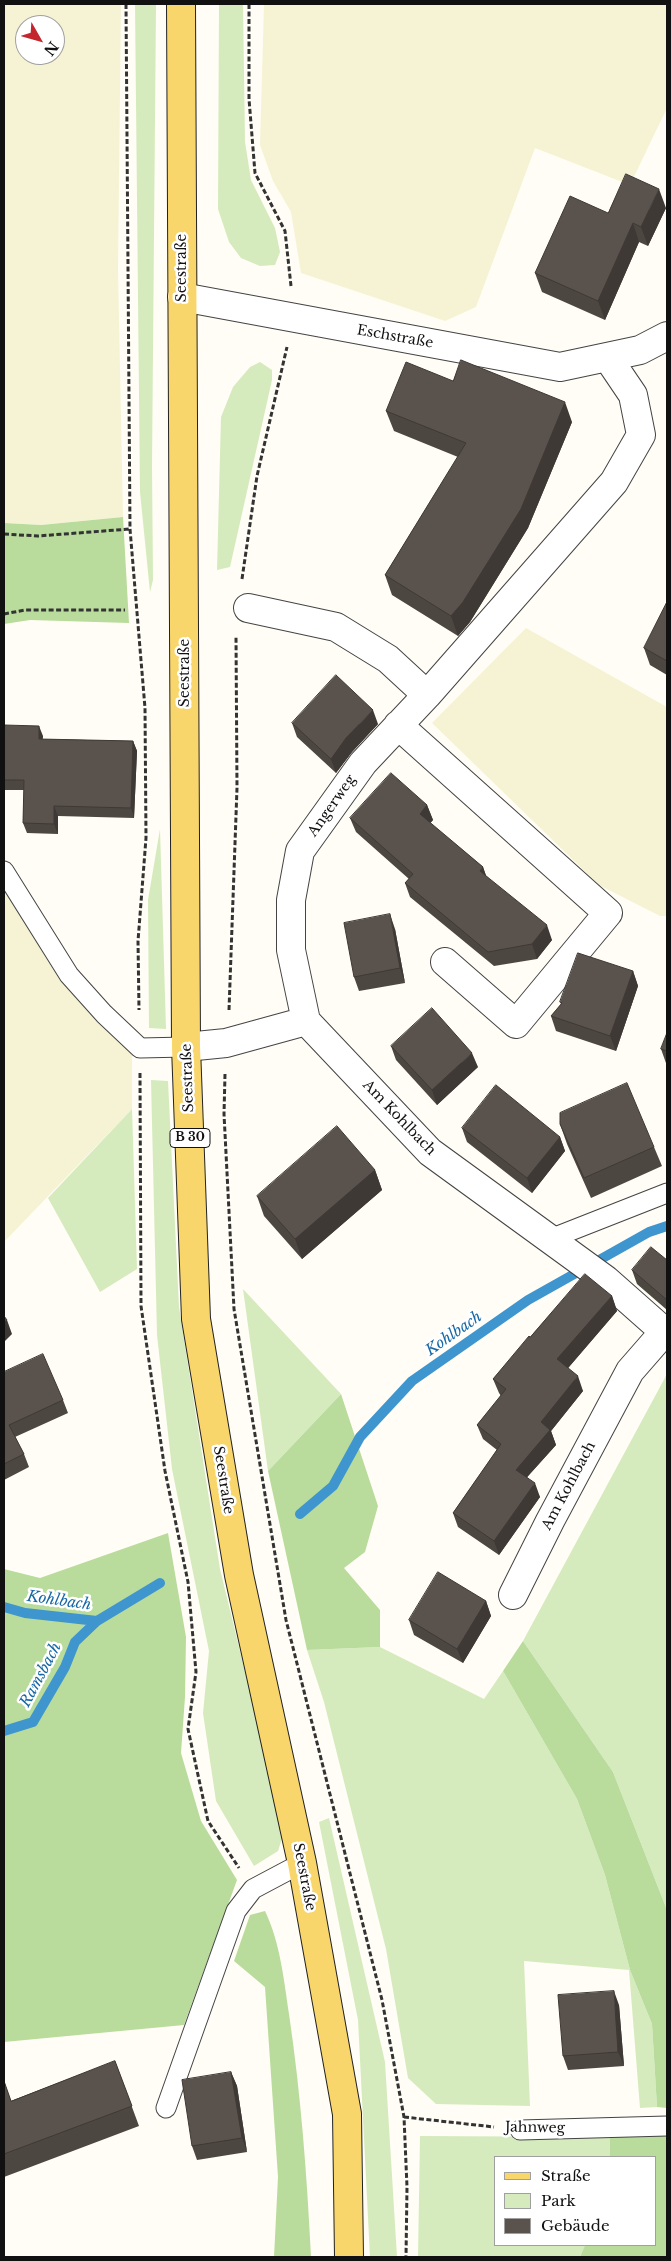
<!DOCTYPE html>
<meta charset="utf-8">
<style>
body{margin:0}
#map{position:relative;width:671px;height:2261px;overflow:hidden;background:#fffdf5;font-family:"Libre Baskerville",serif}
canvas{display:block}
.frame{position:absolute;inset:0;border:5px solid #111;pointer-events:none}
.legend{position:absolute;left:494px;top:2156px;width:162px;height:90px;box-sizing:border-box;background:#fff;border:1px solid #a0a0a0;margin:0;padding:6px 9px;list-style:none;font-size:15px;color:#111}
.legend li{display:flex;align-items:center;gap:10px;height:25px}
.legend b{width:25px;border:1px solid #a0a0a0}
.north{position:absolute;left:15px;top:15px;width:50px;height:50px;box-sizing:border-box;background:#fff;border:1px solid #a0a0a0;border-radius:50%;rotate:128deg;font-size:14px;font-weight:700;line-height:20px;text-align:center;color:#111}
.north::after{content:'';display:block;margin:auto;width:18px;height:22px;background:#c4262e;clip-path:polygon(50% 0,100% 100%,50% 72%,0 100%)}
</style>
<div id="map">
<canvas width="671" height="2261"></canvas>
<div class="frame"></div>
<ul class="legend">
<li><b style="height:6px;background:#f9d66b"></b>Straße</li>
<li><b style="height:14px;background:#d5ebbd"></b>Park</li>
<li><b style="height:14px;background:#5a524d"></b>Gebäude</li>
</ul>
<div class="north">N</div>
</div>
<script>
const g = document.querySelector('canvas').getContext('2d');
g.lineJoin = 'round';
function paint(path, color) {
  g.fillStyle = color;
  g.fill(path, 'evenodd');
}
function stroke(path, color, width, dash) {
  g.strokeStyle = color;
  g.lineWidth = width;
  g.lineCap = dash ? 'butt' : 'round';
  g.setLineDash(dash || []);
  g.stroke(path);
}
function write(font, color, halo, rows, align = 'center') {
  g.font = font + ' "Libre Baskerville",serif';
  g.lineWidth = 5;
  g.setLineDash([]);
  g.textBaseline = 'middle';
  g.strokeStyle = halo;
  g.fillStyle = color;
  for (const [text, x, y, turn = 0] of rows) {
    g.save();
    g.translate(x, y);
    g.rotate((+turn || 0) * Math.PI / 180);
    g.textAlign = isNaN(turn) ? turn : align;
    if (halo) g.strokeText(text, 0, 0);
    g.fillText(text, 0, 0);
    g.restore();
  }
}
paint(new Path2D(`
 M4 4H121L118 270 123 517 41 525 4 523ZM25 25H55V55H25Z
 M264 4H667V108L630 185 535 148 476 307 445 321 301 273 291 212 273 181 260 145Z
 M526 628 667 707V916H660L599 885 432 723Z
 M4 873 71 973 132 1039V1109L4 1242Z`), '#f6f3d4');
paint(new Path2D(`
 M135 4H156L152 466 153 580 150 592 140 492Z
 M219 4H243L245 142 251 180 275 228 280 252 275 265 260 266 241 258 229 242 218 209Z
 M260 362 272 370V380L230 567 217 570 221 417 233 387 250 367Z
 M160 829 166 1029 149 1028 148 900Z
 M151 1080 168 1081 179 1307 220 1569 284 1832 278 1851 254 1866 216 1801 203 1713 209 1651 172 1469 157 1335Z
 M132 1109 137 1269 100 1292 48 1198Z
 M243 1289 341 1394 268 1471Z
 M667 1374V1910L613 1772 523 1641Z
 M380 1647 484 1699 503 1671 577 1799 605 1875 630 1970 652 2024 657 2107 640 2108 629 1970 524 1961 530 2106 436 2104 408 2078 386 1949 324 1702 307 1650Z
 M329 1818 385 2062 397 2257H370L358 2020 319 1822Z
 M420 2136 610 2137V2157H495V2245H585L580 2257H418Z`), '#d5ebbd');
paint(new Path2D(`
 M123 517 129 623 30 620 4 624V523L41 525Z
 M341 1394 378 1506 365 1552 344 1568 380 1610V1647L307 1650 268 1471Z
 M168 1533 186 1637 185 1697 181 1753 201 1821 237 1880 184 2025 4 2042V1569L40 1578Z
 M523 1641 613 1772 667 1910V2108L657 2107 652 2024 630 1970 605 1875 577 1799 503 1671Z
 M265 1911C280 1942 284 1980 289 2014 301 2095 307 2176 311 2257H274L278 2177 265 1987 234 1961 250 1915Z
 M667 2131V2257H580L585 2245H655V2157H610V2137Z`), '#b9dc9c');
stroke(new Path2D(`
 M300 1514 333 1486 360 1437 412 1381 528 1300 649 1232 667 1226
 M4 1607 25 1613 97 1621 160 1583
 M4 1731 33 1722 65 1667 75 1642 97 1621`), '#3f96cf', 10);
const lane = new Path2D(`
 M4 871 69 975 104 1014 140 1048 186 1047
 M550 1239 667 1193
 M166 2108 236 1911 253 1889 302 1863
 M520 2130 667 2126`);
const street = new Path2D(`
 M182 297 560 367 640 350 667 336
 M248 608 336 627 388 659 427 695
 M398 725 608 913 516 1024 445 962
 M306 1021 291 950V900L300 851 363 763 427 695 614 482 641 435 633 395 608 358
 M306 1021 430 1152 606 1280 667 1334
 M186 1047 226 1043 306 1021
 M513 1595 550 1521 630 1371 664 1332`);
const primary = new Path2D(`
 M181 4 186 1047 196 1319 239 1575 302 1863 347 2114 349 2257`);
stroke(lane, '#444', 21);
stroke(street, '#444', 30);
stroke(primary, '#222', 30);
stroke(new Path2D(`
 M126 4 130 529 145 708 146 838 138 941 139 1010
 M249 4V99L255 173 285 231 291 286
 M4 534 38 536 130 529
 M242 579 257 476 287 347
 M4 614 25 610H125
 M229 1010 237 788 236 637
 M140 1073 141 1306 165 1471 188 1582 196 1672 188 1729 208 1821 239 1868
 M225 1074 224 1114 234 1309 286 1620 382 2000 404 2117 407 2187 406 2257
 M404 2117 494 2127`), '#333', 3, [5, 2.5]);
stroke(lane, '#fff', 19);
stroke(street, '#fff', 28);
stroke(primary, '#f9d66b', 28);
paint(new Path2D(`
 M666 208 648 246 639 242 605 320 542 292 535 273 608 213Z
 M453 381 572 422 528 528 470 622 458 636 392 595 385 575 458 457 394 431 386 411Z
 M667 602V675L650 665 644 648Z
 M292 723 378 724 352 752 336 773 297 737Z
 M4 725 43 736 42 739 133 741 137 751 134 818 58 816V834L27 833 23 823 24 790H4Z
 M427 805 433 820 430 823 483 867 486 876 552 940 537 959 494 966 410 897 405 883 409 879 356 832 350 818Z
 M395 929 405 983 359 991 354 977Z
 M633 971 638 986 616 1051 556 1031 551 1016 561 1004 560 1002Z
 M667 1033V1066L661 1049Z
 M391 1046 478 1067 437 1105 396 1060Z
 M560 1124 654 1147 662 1166 591 1198 567 1144Z
 M462 1128 560 1137 565 1151 532 1193 467 1142Z
 M375 1170 382 1190 302 1259 264 1216 257 1196Z
 M667 1260V1310L637 1284 632 1270Z
 M612 1296 617 1311 568 1368 583 1391 551 1431 556 1445 527 1477 540 1497 499 1555 458 1527 453 1513 497 1450 483 1439 477 1425 501 1396 499 1393 493 1379 530 1337Z
 M4 1372 63 1400 68 1413 15 1437 24 1454 29 1467 4 1480Z
 M486 1601 491 1616 463 1663 414 1635 409 1620Z
 M619 2005 624 2066 568 2070 563 2056Z
 M115 2061 139 2126 4 2177V2081L11 2101Z
 M231 2072 237 2086 247 2152 197 2160 192 2146Z`), '#4d4742');
paint(new Path2D(`
 M659 189 666 208 648 246 641 227Z
 M633 223 639 242 605 320 598 301Z
 M565 402 572 422 528 528 470 622 458 636 451 616Z
 M373 710 378 724 352 752 336 773 331 759 346 738Z
 M39 726 43 736 42 749 39 739Z
 M133 741 137 751 134 818 131 808Z
 M427 805 433 820 425 829 420 814Z
 M54 806 58 816V834L54 824Z
 M483 867 488 881 480 871Z
 M390 914 395 929 405 983 400 968Z
 M547 925 552 940 537 959 532 944Z
 M633 971 638 986 616 1051 610 1036Z
 M472 1053 478 1067 437 1105 432 1090Z
 M560 1137 565 1151 532 1193 527 1178Z
 M375 1170 382 1190 302 1259 295 1239Z
 M612 1296 617 1311 563 1374 557 1359Z
 M7 1320 12 1334 4 1342V1323Z
 M578 1376 583 1391 551 1431 556 1445 521 1484 516 1470 541 1422Z
 M535 1483 540 1497 499 1555 494 1541Z
 M486 1601 491 1616 463 1663 457 1649Z
 M614 1991 619 2005 624 2066 618 2052Z
 M231 2072 237 2086 247 2152 242 2138Z`), '#3f3936');
const building = new Path2D(`
 M626 174 659 189 641 227 633 223 598 301 535 273 570 196 608 213Z
 M461 360 565 402 521 509 463 602 451 616 385 575 466 443 386 411 406 362 453 381Z
 M667 602V661L644 648Z
 M336 675 373 710 346 738 331 759 292 723Z
 M4 725 39 726V739L133 741 131 808 54 806V824L23 823 24 780H4Z
 M391 773 427 805 420 814 483 867 480 871 547 925 532 944 488 952 405 883 413 874 350 818Z
 M390 914 400 968 354 977 344 923Z
 M578 953 633 971 610 1036 551 1016 562 1003 560 1002Z
 M432 1008 472 1053 432 1090 391 1046Z
 M667 1033V1051L661 1049Z
 M627 1083 654 1147 584 1178 560 1124V1113Z
 M496 1085 560 1137 527 1178 462 1128Z
 M337 1126 375 1170 295 1239 257 1196Z
 M651 1247 667 1260V1300L632 1270Z
 M585 1274 612 1296 557 1359 578 1376 541 1422 550 1430 516 1470 535 1483 494 1541 453 1513 501 1444 477 1425 506 1389 493 1379 529 1336 530 1337Z
 M4 1316 7 1320 4 1323Z
 M43 1354 63 1400 9 1425 24 1454 4 1464V1372Z
 M438 1572 486 1601 457 1649 409 1620Z
 M614 1991 618 2052 563 2056 558 1995Z
 M115 2061 132 2106 4 2154V2081L11 2101Z
 M231 2072 242 2138 192 2146 182 2080Z`);
paint(building, '#5a524d');
stroke(building, '#3f3936', 1);
for (const [x, y, w] of [
 [190,1138,40]
]) {
  const box = new Path2D();
  box.roundRect(x - w / 2, y - 9.5, w, 19, 4);
  g.fillStyle = '#fff';
  g.fill(box);
  stroke(box, '#111', 1);
}
write('bold 12px', '#111', null, [
 ["B 30",190,1138]
]);
write('14px', '#111', '#fff', [
 ["Seestraße",182,268,-90],
 ["Eschstraße",395,337,10],
 ["Seestraße",185,673,-90],
 ["Angerweg",332,806,-55],
 ["Seestraße",188,1078,-92],
 ["Am Kohlbach",399,1118,46],
 ["Seestraße",223,1480,81],
 ["Am Kohlbach",569,1486,-62],
 ["Seestraße",304,1877,79],
 ["Jahnweg",535,2128,1]
]);
write('italic 15px', '#1768a6', '#fff', [
 ["Kohlbach",454,1334,-35],
 ["Kohlbach",59,1601,8],
 ["Ramsbach",41,1675,-62]
]);
</script>
